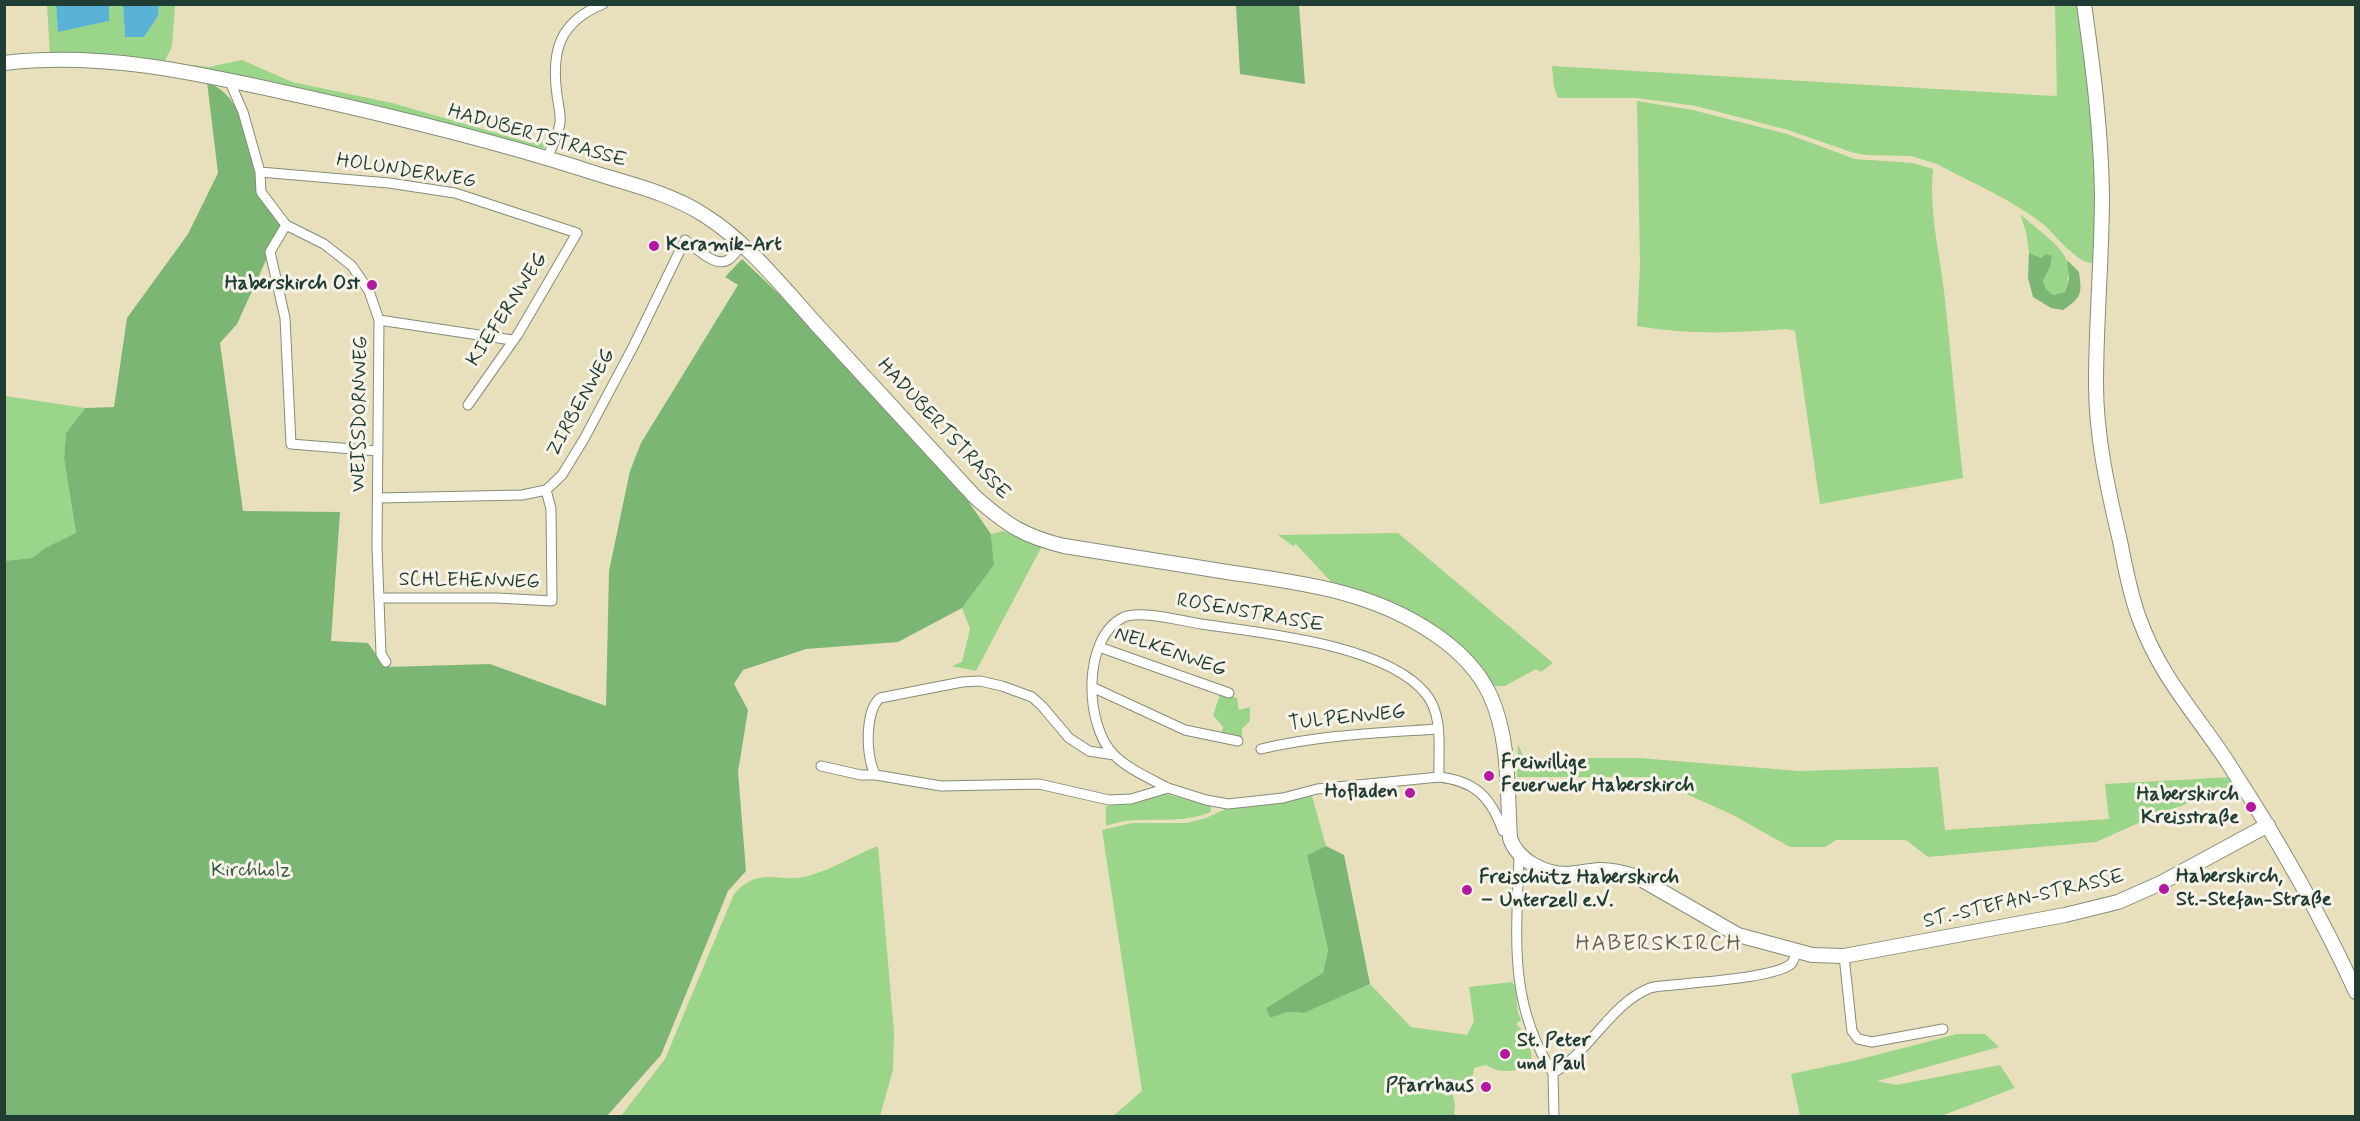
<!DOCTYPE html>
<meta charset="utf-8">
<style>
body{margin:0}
#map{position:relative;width:2360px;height:1121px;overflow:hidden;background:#e8e0bc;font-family:Mynerve,sans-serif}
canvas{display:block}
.frame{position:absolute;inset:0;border:6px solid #1f3d34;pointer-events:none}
</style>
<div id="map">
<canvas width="2360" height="1121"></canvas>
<div class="frame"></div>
</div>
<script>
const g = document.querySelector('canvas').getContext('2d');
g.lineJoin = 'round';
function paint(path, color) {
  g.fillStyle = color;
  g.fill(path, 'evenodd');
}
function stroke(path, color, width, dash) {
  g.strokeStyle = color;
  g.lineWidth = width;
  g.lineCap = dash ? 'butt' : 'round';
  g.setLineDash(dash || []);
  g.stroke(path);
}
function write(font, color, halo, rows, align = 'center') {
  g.font = font + ' Mynerve,sans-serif';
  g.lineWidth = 6;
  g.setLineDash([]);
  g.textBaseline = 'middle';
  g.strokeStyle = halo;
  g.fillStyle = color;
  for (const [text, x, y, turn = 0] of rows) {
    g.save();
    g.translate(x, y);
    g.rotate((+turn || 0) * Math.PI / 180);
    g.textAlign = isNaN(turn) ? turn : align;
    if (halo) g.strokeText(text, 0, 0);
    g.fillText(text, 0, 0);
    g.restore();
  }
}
paint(new Path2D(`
 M47 5H56L58 31 109 21V5H123L125 37H144L158 16 159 5H175L172 46 165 61 159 63 50 55Z
 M2055 5H2080L2092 97 2097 193 2093 263C2077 264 2055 234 2043 224 2011 199 1972 183 1937 164L1911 156 1865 155 1851 152 1788 130 1696 106 1637 98H1558L1554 87 1552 66 2054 96 2057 95Z
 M242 60 292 82 392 103 531 143 551 142 544 148 533 150 180 66 175 63 209 67Z
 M1637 101 1693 110 1787 134 1855 159 1913 163 1933 169C1929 210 1939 250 1944 291 1951 353 1956 416 1963 478L1820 504 1795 331 1786 329C1733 333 1690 335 1637 326L1640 265Z
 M2020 214C2032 225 2061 245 2066 259 2070 269 2068 282 2065 292L2053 295 2046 289 2043 281 2050 267 2045 256 2041 258 2029 253 2026 232Z
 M5 396 85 408 66 433 64 459 76 534 45 548 32 558 5 561Z
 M1003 531 1042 546 976 671 952 666 962 662 970 629 962 608 994 565 991 534Z
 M1398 533 1553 663 1541 672 1536 669 1505 686H1492L1457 647 1333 584 1296 544 1293 546 1278 535Z
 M1221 692 1237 698 1239 710 1250 707V721L1242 729V738L1238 740 1221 737 1223 727 1213 715Z
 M1518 744 1524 758H1639L1799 771 1938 767 1945 830 2109 819 2105 784 2232 777 2237 786 2161 813 2096 842 1928 857 1906 840H1836L1825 847H1790L1733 815 1649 777H1517Z
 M1166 794 1211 806V812C1173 827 1141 813 1106 826V806L1132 804Z
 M1312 796 1326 846 1307 855 1328 950 1323 974 1267 1007 1270 1018 1287 1012 1304 1013 1370 984 1411 1027 1467 1035 1474 1022 1469 987 1512 982 1515 986 1518 1013 1521 1020 1516 1024C1528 1035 1532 1049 1532 1067 1517 1070 1501 1075 1486 1065L1474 1068 1473 1075 1462 1084 1451 1089 1455 1104 1454 1116H1113L1142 1091 1102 830 1132 823H1186L1206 818 1230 807Z
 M878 846 894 1032 893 1070 880 1116H621L665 1059 734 894C761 865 777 884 808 876 833 869 855 855 878 846Z
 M1957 1034H1985L1999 1047 1877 1081 1896 1085 2000 1065 2015 1088 1941 1116H1800L1791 1074 1857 1060Z`), '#9ad589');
paint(new Path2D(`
 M1236 5H1299L1305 84 1240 74Z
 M207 82C246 97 244 142 258 175 265 192 274 209 282 225L237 324 220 343 243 511 340 512 331 641 368 643 385 667 490 664 606 706 609 571 630 471 641 443 738 285 725 277 742 259 781 296 968 501 991 534 994 565 962 608 898 642 806 649 743 670 734 684 748 710 738 772 746 871 728 891 661 1055 607 1116H5L4 561 32 558 45 548 76 533 64 459 66 433 85 408 114 407 127 318 188 234 218 173Z
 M2029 253 2041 258 2046 254 2052 256 2050 267 2043 281 2046 289 2053 295 2065 292 2069 279 2067 260 2079 272C2082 294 2082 297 2063 310L2051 308 2033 297 2028 278Z
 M1326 846 1344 855 1370 984 1304 1013 1287 1012 1270 1018 1266 1008 1323 973 1328 950 1307 855Z`), '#7bb675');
paint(new Path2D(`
 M56 5H109V21L58 32Z
 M123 5H159L158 16 144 37H125Z`), '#5ab3d7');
const street = new Path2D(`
 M229 80 243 112 260 172 261 192 286 225 324 244 352 266 369 291 379 320 377 546 381 654 386 662
 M547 158C552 147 558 135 560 123 561 113 558 104 557 95 551 51 559 22 603 4
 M260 172 389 183 455 193 577 233 518 334 468 405
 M286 225 270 252 285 318 291 444 378 451
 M379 320 512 340
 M378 498 522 495 546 490 562 475 584 439 634 345 685 240C695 247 715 268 728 260 733 257 737 250 742 246
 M380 598H497L552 601 551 509 546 490
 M1099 647 1229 693
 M1092 687 1185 730 1238 741
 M1261 749C1319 735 1378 733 1437 729
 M821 766 861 775H876L941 786 1039 784 1109 800 1131 799 1168 788 1206 800 1228 804 1283 798 1317 789 1439 777C1475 781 1491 797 1503 831H1510
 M876 775C865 759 865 710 880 698L962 682 980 681 1002 686 1032 697 1042 706 1069 738 1089 751 1114 755
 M1168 788C1151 779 1128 769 1114 755 1084 725 1082 637 1124 617 1141 610 1182 621 1201 624 1261 633 1386 644 1426 694 1444 716 1438 751 1439 777
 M1519 855C1517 934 1507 1002 1553 1073
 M1844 956 1852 1031 1858 1039 1872 1042 1943 1029
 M1553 1073C1589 1053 1611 1003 1650 988 1656 986 1666 986 1673 985 1697 982 1774 978 1791 964 1794 961 1795 956 1796 952
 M1553 1073 1554 1116`);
const secondary = new Path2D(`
 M2084 4C2093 67 2101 130 2102 194 2102 257 2096 321 2096 384 2096 437 2108 490 2120 541 2125 567 2130 593 2139 618 2161 679 2196 713 2230 766 2278 840 2319 911 2356 992
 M4 63C104 51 201 74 297 95 392 116 487 139 579 168 620 182 667 191 704 215 746 241 783 287 816 324 869 381 922 439 975 497 1007 525 1023 536 1064 546 1117 554 1169 563 1221 571 1298 583 1370 589 1436 635 1459 651 1478 669 1490 695 1510 738 1507 791 1510 838 1517 860 1544 874 1567 874 1578 873 1589 871 1600 870 1613 870 1625 873 1637 877L1738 935 1812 955 1844 956 2065 915 2118 902 2161 883 2268 825`);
stroke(street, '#848e78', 11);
stroke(secondary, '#848e78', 16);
stroke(street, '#fff', 9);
stroke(secondary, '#fff', 14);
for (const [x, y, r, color] of [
 [654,246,6,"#b5179e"],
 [372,285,6,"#b5179e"],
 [1489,776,6,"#b5179e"],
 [1410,793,6,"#b5179e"],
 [2251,807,6,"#b5179e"],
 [2164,889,6,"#b5179e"],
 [1467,890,6,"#b5179e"],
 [1505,1054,6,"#b5179e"],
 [1486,1087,6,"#b5179e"]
]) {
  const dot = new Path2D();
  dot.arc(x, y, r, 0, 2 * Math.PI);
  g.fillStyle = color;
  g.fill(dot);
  stroke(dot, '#f7f3e8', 2);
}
write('20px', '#1f3d34', '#f7f3e8', [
 ["HADUBERTSTRASSE",537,137,16],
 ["HOLUNDERWEG",406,172,9],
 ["KIEFERNWEG",508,310,-57],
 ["ZIRBENWEG",582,403,-61],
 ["WEISSDORNWEG",361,414,-89],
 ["HADUBERTSTRASSE",943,430,47],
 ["SCHLEHENWEG",469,582,1],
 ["ROSENSTRASSE",1250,614,10],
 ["NELKENWEG",1170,653,19],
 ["TULPENWEG",1347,719,-6],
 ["ST.-STEFAN-STRASSE",2024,900,-13]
]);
write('bold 20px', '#1f3d34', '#f7f3e8', [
 ["Keramik-Art",666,246],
 ["Haberskirch Ost",360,285,"right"],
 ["Freiwillige",1501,764],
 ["Feuerwehr Haberskirch",1501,787],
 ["Hofladen",1398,793,"right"],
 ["Haberskirch",2239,796,"right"],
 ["Kreisstraße",2239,819,"right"],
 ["Haberskirch,",2176,878],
 ["St.-Stefan-Straße",2176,901],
 ["Freischütz Haberskirch",1479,879],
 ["– Unterzell e.V.",1479,902],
 ["St. Peter",1517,1042],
 ["und Paul",1517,1065],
 ["Pfarrhaus",1474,1087,"right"]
], 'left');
write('20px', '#385b45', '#f7f3e8', [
 ["Kirchholz",251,872]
]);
g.letterSpacing = '1.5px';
write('22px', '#67634f', '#f7f3e8', [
 ["HABERSKIRCH",1659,945]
]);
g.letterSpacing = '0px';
</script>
